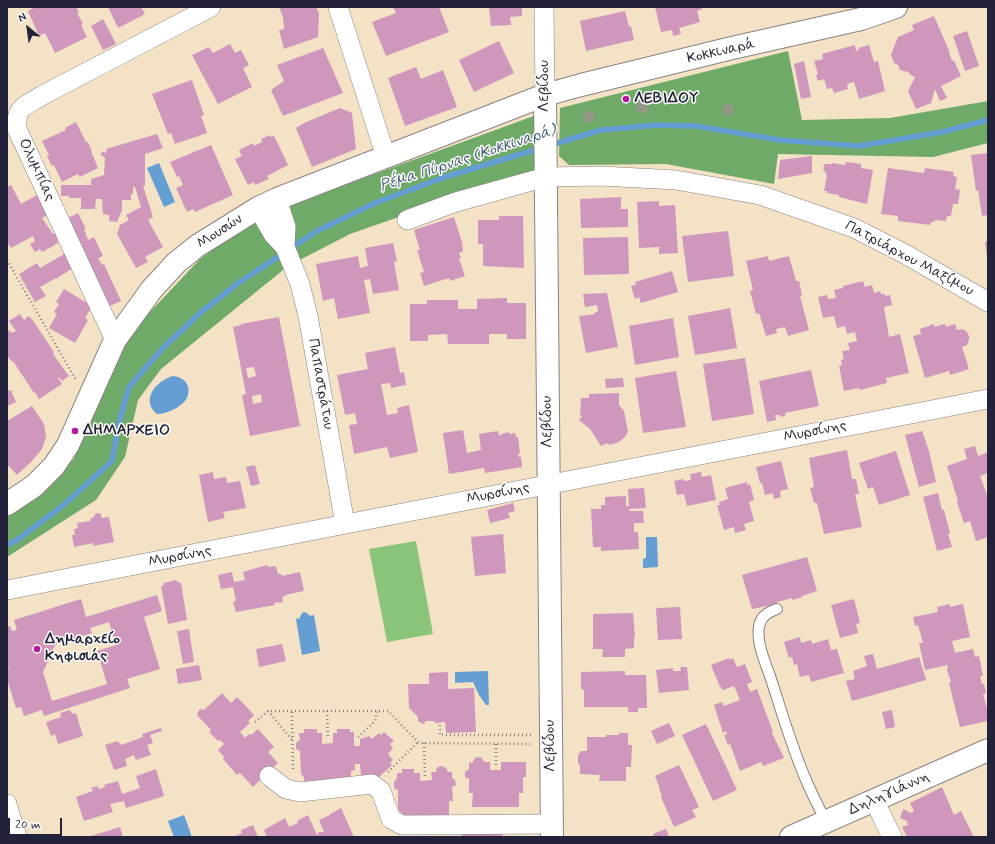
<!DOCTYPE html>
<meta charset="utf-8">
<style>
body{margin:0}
#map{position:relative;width:995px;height:844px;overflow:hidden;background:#f3e2c6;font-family:Mynerve,sans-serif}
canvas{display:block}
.frame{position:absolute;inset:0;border:8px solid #22223b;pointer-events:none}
.north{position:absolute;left:8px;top:8px;width:40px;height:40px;-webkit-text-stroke:3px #fdfcf7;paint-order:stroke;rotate:331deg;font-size:11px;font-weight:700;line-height:16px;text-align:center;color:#22223b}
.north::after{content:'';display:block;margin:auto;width:14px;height:18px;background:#22223b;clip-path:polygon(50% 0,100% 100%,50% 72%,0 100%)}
.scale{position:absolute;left:8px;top:818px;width:54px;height:18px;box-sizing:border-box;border:2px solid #22223b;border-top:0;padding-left:5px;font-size:12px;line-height:14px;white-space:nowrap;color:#22223b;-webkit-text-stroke:3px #fdfcf7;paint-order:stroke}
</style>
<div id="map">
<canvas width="995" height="844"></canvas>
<div class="frame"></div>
<div class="north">N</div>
<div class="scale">20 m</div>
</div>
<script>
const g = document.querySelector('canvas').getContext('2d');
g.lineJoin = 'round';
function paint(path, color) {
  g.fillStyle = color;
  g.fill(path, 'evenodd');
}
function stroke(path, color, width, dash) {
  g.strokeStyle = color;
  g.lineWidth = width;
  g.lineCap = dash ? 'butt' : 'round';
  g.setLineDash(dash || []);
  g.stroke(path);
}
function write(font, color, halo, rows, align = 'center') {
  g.font = font + ' Mynerve,sans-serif';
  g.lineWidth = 3;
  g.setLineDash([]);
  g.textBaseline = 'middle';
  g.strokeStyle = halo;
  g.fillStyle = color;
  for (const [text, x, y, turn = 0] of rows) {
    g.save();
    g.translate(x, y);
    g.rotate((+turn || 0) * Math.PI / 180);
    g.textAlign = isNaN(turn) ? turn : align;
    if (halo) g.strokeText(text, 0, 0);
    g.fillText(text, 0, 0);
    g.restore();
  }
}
paint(new Path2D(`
 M416 541 433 634 387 642 369 549Z`), '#8ac479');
paint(new Path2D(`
 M788 51 802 120 890 118 988 101V143L933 157 778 154 774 184 666 164 569 165 559 156 560 108Z
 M542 113 544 176 453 198 350 234 288 266 161 369 138 400 125 457 96 500 7 557V516L34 500 74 459 106 381 133 330 200 259 243 228 309 198Z`), '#6faa69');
paint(new Path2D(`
 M159 163 175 202 164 207 147 168Z
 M173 376C184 377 192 385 187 398 182 407 167 414 157 414 140 400 156 381 173 376Z
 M646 537H657L658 567 643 568V559L646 558Z
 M304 612 307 613 310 616 314 615 320 651 302 655 296 619 300 618 301 614Z
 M488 671 489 705H486L479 695 473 682 455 683V672Z
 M184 815 192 837H174L168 821Z`), '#649ed3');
stroke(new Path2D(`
 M551 145 601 130 657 125 696 126 780 140 859 146 942 132 988 120
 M7 545 17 540 65 504 112 461 119 422 129 387 163 348 200 313 237 284 317 231 375 203 445 177 541 148`), '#649ed3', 5.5);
paint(new Path2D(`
 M35 7H76L79 13H77L83 24 81 25 87 37 55 53 45 33 39 36 28 11Z
 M108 7H141L145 14 118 28Z
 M279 7H316L319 13 318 37 284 49 279 30 284 29 283 17Z
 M393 7H439L449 32 386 56 372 22 396 13Z
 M489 7H522V16L510 17 511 25 491 26Z
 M655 7H701L702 9 697 11 700 22 679 28 681 34 673 36 672 30 661 32Z
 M625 11 629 27 631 26 634 40 586 51 580 21Z
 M934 16 950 53H949L952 61 954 60 961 76 941 86 947 98 940 101 935 89 931 103 916 109 908 91 915 77 912 76 908 72 900 70 898 65 894 63 891 55 898 37 914 30 912 25Z
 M103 19 116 44 103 50 91 26Z
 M967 31 979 66 965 71 953 36Z
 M499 41 514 73 474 92 459 60Z
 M230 44 235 53 241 50 249 65 243 68 252 87 218 104 192 55 209 47 213 53Z
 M855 45 856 51 859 50 858 48 869 45 874 62 878 61 885 91 859 99 854 82 847 84 848 89 834 93 832 88 827 89 824 79 818 81 816 75 818 74 814 61 823 59 822 54Z
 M323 48 343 93 283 116 271 90 284 81 277 65Z
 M804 61 811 97 801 99 794 64Z
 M416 67 421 79 443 70 457 107 405 126 388 78Z
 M192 80 204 115 201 116 207 133 175 144 171 133 168 134 152 94Z
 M340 108 352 113 356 149 312 167 296 128 304 123Z
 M76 122 86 142H88L92 151H91L98 168 80 177 78 174 62 182 54 165 52 166 47 156 49 155 42 141 66 130 65 128Z
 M157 134 163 148 145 154V186H143L153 217 148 220 163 247 145 257 148 262 136 268 117 234 120 225 129 220 126 215 141 207 135 187H133V194H131V200H122V210L117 222 109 221V215L103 214 102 199H96L95 209H81V198H69V196H61V185H91V179L104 175 105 158 100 154 104 151 105 153 107 151 106 149Z
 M270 135 271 137 274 136 288 165 267 176 269 179 255 185 254 182 248 185 235 159 242 156 239 150 253 143 254 146 262 142 261 139Z
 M211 145 233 195 195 212 193 209 187 212 176 188 183 185 179 176 177 177 170 162Z
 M988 153V215L982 216 978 190 976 191 971 155Z
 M812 156V173L778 179 780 160Z
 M846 162 861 164V168L873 170 867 204 839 197V195L827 193V191H824L827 175H826V172L824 171 823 168 825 164H832V163L845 165Z
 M888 168 924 173 925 168 954 172 953 176 957 177 955 189 960 190 958 204H953L951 216H947L946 221 935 220 934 222H931L930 225 898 221V216L881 214Z
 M11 185 21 204 37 195 48 215 42 218 53 234 57 232 61 239 57 241 58 243 42 252 40 249 35 252 30 244 35 241 33 236 11 248 7 242V187Z
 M621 197V209H628V227L581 228 580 199Z
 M659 201V206L675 205 678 253 659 254V247L639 248 637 202Z
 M78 213 86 229H84L88 240 94 237 103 256 98 258 102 265 104 264 121 301 105 308 64 220Z
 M499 216H523L524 268 483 266V244H478V220H499Z
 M454 217 462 242 463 251 459 253 461 258H459L465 276 450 281 449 278 424 286 420 273 424 272 417 250H420L414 230Z
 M728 231 734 276 688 282 682 236Z
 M628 237 629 274 584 275 583 238Z
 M988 241V256L987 257 985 242Z
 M393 243 397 261 394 262 399 290 373 294 370 279 364 280 370 313 338 319 334 298 323 301 316 264 358 256 360 268 368 266 365 248Z
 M66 253 74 267 56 279V278L40 287 46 296 35 302 19 274 37 263 40 268Z
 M768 256 769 261 789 256 796 281H799L802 295 800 296 809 330 788 336 785 327 776 329 777 333 766 336 759 313 756 314 750 291 753 290 746 261Z
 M672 271 678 292 641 303 639 297 635 299 631 286 636 285 635 282Z
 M863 281 865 287 872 285 874 293 880 291 881 294H885V296L890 295 892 305 884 307 889 337 900 334 909 373 886 378 887 383 860 390 859 388 844 391 839 366 842 365 841 360 844 359 842 351 850 350 848 343 857 341 855 332 847 334 845 326 837 328 834 316 823 318 818 297 827 295 828 299 836 298 834 290 843 288V286Z
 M64 289 92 306 85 318 88 320 75 343 49 328 57 314 54 312 59 304 56 302Z
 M607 293 618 347 586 353 579 316 595 314V312H598L597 305 585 307 583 294Z
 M507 298V303H526V339H507V334H489V344H448L447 334 428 335V341H410V304H427V300H458V309H477V299Z
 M730 308 737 348 695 355 688 316Z
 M20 314 24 320 29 316 34 322 54 352 53 354 69 376 62 381 59 377 58 378 62 384 39 399 35 392 34 393 13 361 12 362 7 355V332L10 330 11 333 16 331 9 321Z
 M279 317 300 426 250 436 242 395 246 394 233 327 241 325V324ZM254 367 256 376 248 378 246 368ZM261 394 262 402 253 404 252 396Z
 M673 318 679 357 635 365 629 326Z
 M934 324V327L945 324 946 327 955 324 957 330 963 329 967 332 969 336V340L967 345 962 347 969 369 950 375 949 371 925 378 913 336 921 334 920 329Z
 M395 347 400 373 404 372 406 385 391 388 390 383 381 384 387 415 398 413 397 408 409 405 418 452 390 458 387 447 354 454 349 425 357 424 355 413 345 415 337 375 368 369 365 353Z
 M745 358 754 414 712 421 703 364Z
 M811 370 819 406 785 413V416L780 417V415H775L776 420 767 422 759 381Z
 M676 371 686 427 643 433 635 378Z
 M623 378 624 387 606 388 605 379Z
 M11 390 16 402 7 406V391Z
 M619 393V405L624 411 628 432 624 438 617 443 609 445 608 443 601 446 590 429 579 420 582 416 580 415 581 398H589V394Z
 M32 406 44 424 46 437 42 449 32 461 17 475 7 464V421Z
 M463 430 467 453 481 450 479 434 498 431 499 436 501 435V434L509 432V434L515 433 516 437H518L520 453 518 454 519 457H521L522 467 485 473 484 468 449 474 443 433Z
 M922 431 929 451 936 482 919 487 905 435Z
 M975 446 978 456 988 452V473L980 476 988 498V537L976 541 970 521 964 523 957 502 958 501 947 466 967 459 964 449Z
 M847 450 852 479H856L859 494H855L862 527 824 534 817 503H814L810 488 814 487 809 458Z
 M896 451 910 495 879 505 873 487 868 489 859 463Z
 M781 461 788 489 780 491 781 497 774 499 773 493 765 495 762 483H760L756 467Z
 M255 465 260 484 251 486 246 467Z
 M213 472 214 479 226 477 227 483 240 481 246 508 223 512 225 518 208 522 199 475Z
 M701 472 702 477 711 475 716 500 687 506 684 494 677 495 674 481 683 479 684 481 691 480 690 474Z
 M747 482V485L750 484 754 500 749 502 754 521 744 524 746 530 735 533 734 527 724 530 717 505H720L719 502 728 499 725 488Z
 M644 488 646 508 629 509 630 511H643L644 523H634V532H638L639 549 601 551V547H593L591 509H601V505H605V497L626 496V506H629L628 489Z
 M938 493 942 510H944L950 533 948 534 952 547 937 551 923 497Z
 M513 503 515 511 508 513 510 518 490 523 487 510Z
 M97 513H100L102 518 109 517 114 542 93 546V543L74 547 72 535H75L74 529 78 528 77 523 90 521 91 518 94 517 95 514Z
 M503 534 506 573 475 576 471 537Z
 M807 557 817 591 802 596V597L793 600 792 598 777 602V604L752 609 742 575Z
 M267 565 268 567 276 566 278 574H281L282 576 300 572 304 591 285 595V596L282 597 283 602 274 603 275 605 236 612 233 602 236 601 233 587 221 589 218 575 232 572 234 582 245 580 243 572Z
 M176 580 179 583H181L187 620 168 624 161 586H163L164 583Z
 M157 595 162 611 144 617 160 669 127 679 130 688 44 716 42 710 24 716 21 707 16 708 7 679V669L9 668 7 663V627L10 626 12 631 17 630 14 620 81 599 86 617ZM109 622 116 645 97 651 107 684 52 701 43 672 55 645 92 633 90 628Z
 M854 599 860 623 856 624 858 633 840 638 831 605Z
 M950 604V607L963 604 970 637 952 641 955 653 973 649 975 657 979 656 983 676H980L982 684H984L986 693 983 694 988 712V721L960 727 949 683 951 682 947 670 948 665 925 670 919 643H923L918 625 915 626 913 617 938 612 937 607Z
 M680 607 682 639 658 640 656 608Z
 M633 613 635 637H634V648L625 649V657H602L603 649H593V614Z
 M189 629 194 662 183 664 177 631Z
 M800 637 801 643 811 640 812 644 828 639 831 650 837 649 844 673 811 682 809 675 800 677 797 664 794 665 792 657 789 658 784 642Z
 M282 644 286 661 259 667 256 649Z
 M873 654 877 669 919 657 926 680 852 701 846 681 855 679 853 671 867 666 864 656Z
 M729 658 730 660 733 658 737 667 745 664 752 682 747 684 750 692 757 689 773 732 772 733 784 758 763 766 761 762 740 771 730 744 728 745 724 735 727 734 726 731 723 733 714 705 722 702 724 706 740 700 734 686 723 690 721 687H720L711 665Z
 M199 665 202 680 178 684 176 669Z
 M680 667H687L689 690 659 693 656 670 673 668V671H681Z
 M625 671V675H646L647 708H638V712H628V707H584V690L581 689V672Z
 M448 672V689L474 688 476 732 446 733 445 722 435 723 434 721H426L424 724 421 723 418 721V717L409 708 408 684H429V673Z
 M222 693 231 703 237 697 254 715 248 721 250 723 240 732 245 738 249 734 251 735 258 729 274 747 268 752 278 763 268 772 266 770 259 777 261 779 253 787 240 773 237 775 223 759 224 757 218 750 224 744 220 740 218 741 209 732 211 730 197 715 198 712 200 709 204 710Z
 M70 710 72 714 76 713 83 736 58 744 55 734 51 736 46 722 61 717 60 713Z
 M892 710 895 727 886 729 882 712Z
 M669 723 675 736 657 744 651 731Z
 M706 724 737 790 713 801 682 735Z
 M161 728 162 731 150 735 153 743 147 745 151 755 136 760 134 755 125 759 127 766 114 770 105 745 118 741 121 745 143 737 142 734Z
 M304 729H317V733H322V744L333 743V733H337V729H350V732H354V746H360V739L369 736 372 739 379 733 381 735 384 732 394 741 390 744 393 748 388 754 393 760 390 763 392 765 379 777 376 775 361 776 360 764H355V770L351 771V779L304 781V777L301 774 300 751 296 749V743L300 740 299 733H304Z
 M619 733H628V745H632L631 767H626V781H599L600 775 580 774V766L578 763V755L581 751H587V737H606V735H619Z
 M478 757 482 758 484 762H490V770H501V762H526V777H523V793H519V807H472L473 793H469V779L465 777V772L469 769V762L472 763 475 758Z
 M679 765 699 807 692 810 696 817 674 827 661 797 662 796 659 789H660L655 776Z
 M442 766 446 768 448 772H452V778L455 780 456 785 452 787 453 801H449V816L402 817V814L398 809V790L394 788V782L397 778V773H402V769H414V773H420V781L432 780 431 772H436V770L438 767Z
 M156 769 164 796 126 808 124 801 110 804 113 812 84 821 76 797 93 791 91 788 97 786 99 789 105 787 104 785 118 781 122 794 140 788 136 776Z
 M942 787 954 815 961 811 974 837H907L902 827 908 825 907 821 900 818 903 809 911 813 914 811 910 803Z
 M341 808 354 837H267L264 830 285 818 289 827 298 823 297 821 308 815 317 835 319 832H324L319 820 330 815V814Z
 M253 825 258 837H233L242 833 241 830Z
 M120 827 123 837H88Z
 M666 829 669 837H654L653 834Z
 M462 831 503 832 502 837H462Z`), '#cf97bc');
const service = new Path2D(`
 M777 609C768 612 761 616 759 626 756 643 766 664 771 679 782 713 792 748 806 780 812 794 819 808 826 821`);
const minor = new Path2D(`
 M338 7 386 157
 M544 7 545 95
 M277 199 286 227 285 247 300 284 308 316 345 524
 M258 208 273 234 285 247
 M407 220 456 202 546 177 601 176 676 180 760 195 854 228 905 254 988 302
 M115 340 17 129C15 106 26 106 43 95L211 7
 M7 590 988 399
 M269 776 286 789 300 792 372 784 381 791 391 819 402 825 552 824
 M874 800 892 837
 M7 804 17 837`);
const tertiary = new Path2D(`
 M545 95 552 837
 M7 504 34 486 54 466 68 445 115 340 152 289 176 263 197 246 258 208 277 199 545 95 581 85 732 48 861 19 896 7
 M791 837 988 750`);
stroke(service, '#8a8280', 12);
stroke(minor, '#8a8280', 20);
stroke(tertiary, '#8a8280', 24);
stroke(new Path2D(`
 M7 260 76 380
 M268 711 293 741
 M327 711 328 738
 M292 712 293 771
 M255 722 268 711H388L419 743 532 744
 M440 725V735H532
 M358 737 375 721 377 711
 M424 743 425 777
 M496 765V744
 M388 772 418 742`), '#8a8280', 2.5, [1, 3]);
stroke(service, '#fff', 10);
stroke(minor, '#fff', 19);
stroke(tertiary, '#fff', 22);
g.fillStyle = '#949886';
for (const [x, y] of [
 [642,107],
 [728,110],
 [589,117]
]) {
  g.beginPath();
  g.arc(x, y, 6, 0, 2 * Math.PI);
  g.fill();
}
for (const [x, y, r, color] of [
 [626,99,4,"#b5179e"],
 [75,431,4,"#b5179e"],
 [37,649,4,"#b5179e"]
]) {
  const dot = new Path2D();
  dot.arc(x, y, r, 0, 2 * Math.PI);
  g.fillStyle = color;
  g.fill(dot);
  stroke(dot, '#fdfcf7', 1.5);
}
write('15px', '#22223b', '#fdfcf7', [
 ["Κοκκιναρά",721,52,-13],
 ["Λεβίδου",545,86,-90],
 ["Ολυμπίας",36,170,65],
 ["Μουσών",220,232,-33],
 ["Πατριάρχου Μαξίμου",909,259,28],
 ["Παπαστράτου",320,384,80],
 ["Λεβίδου",548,422,-91],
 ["Μυρσίνης",815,432,-11],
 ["Μυρσίνης",498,494,-11],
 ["Μυρσίνης",180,557,-11],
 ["Λεβίδου",551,746,-91],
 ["Δηληγιάννη",889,794,-24]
]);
write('bold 15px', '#22223b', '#fdfcf7', [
 ["ΛΕΒΙΔΟΥ",634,99],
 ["ΔΗΜΑΡΧΕΙΟ",83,431],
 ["Δημαρχείο",45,640],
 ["Κηφισιάς",45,657]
], 'left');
write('italic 16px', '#405a7f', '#fdfcf7', [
 ["Ρέμα Πύρνας (Κοκκιναρά)",468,159,-18]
]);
</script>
